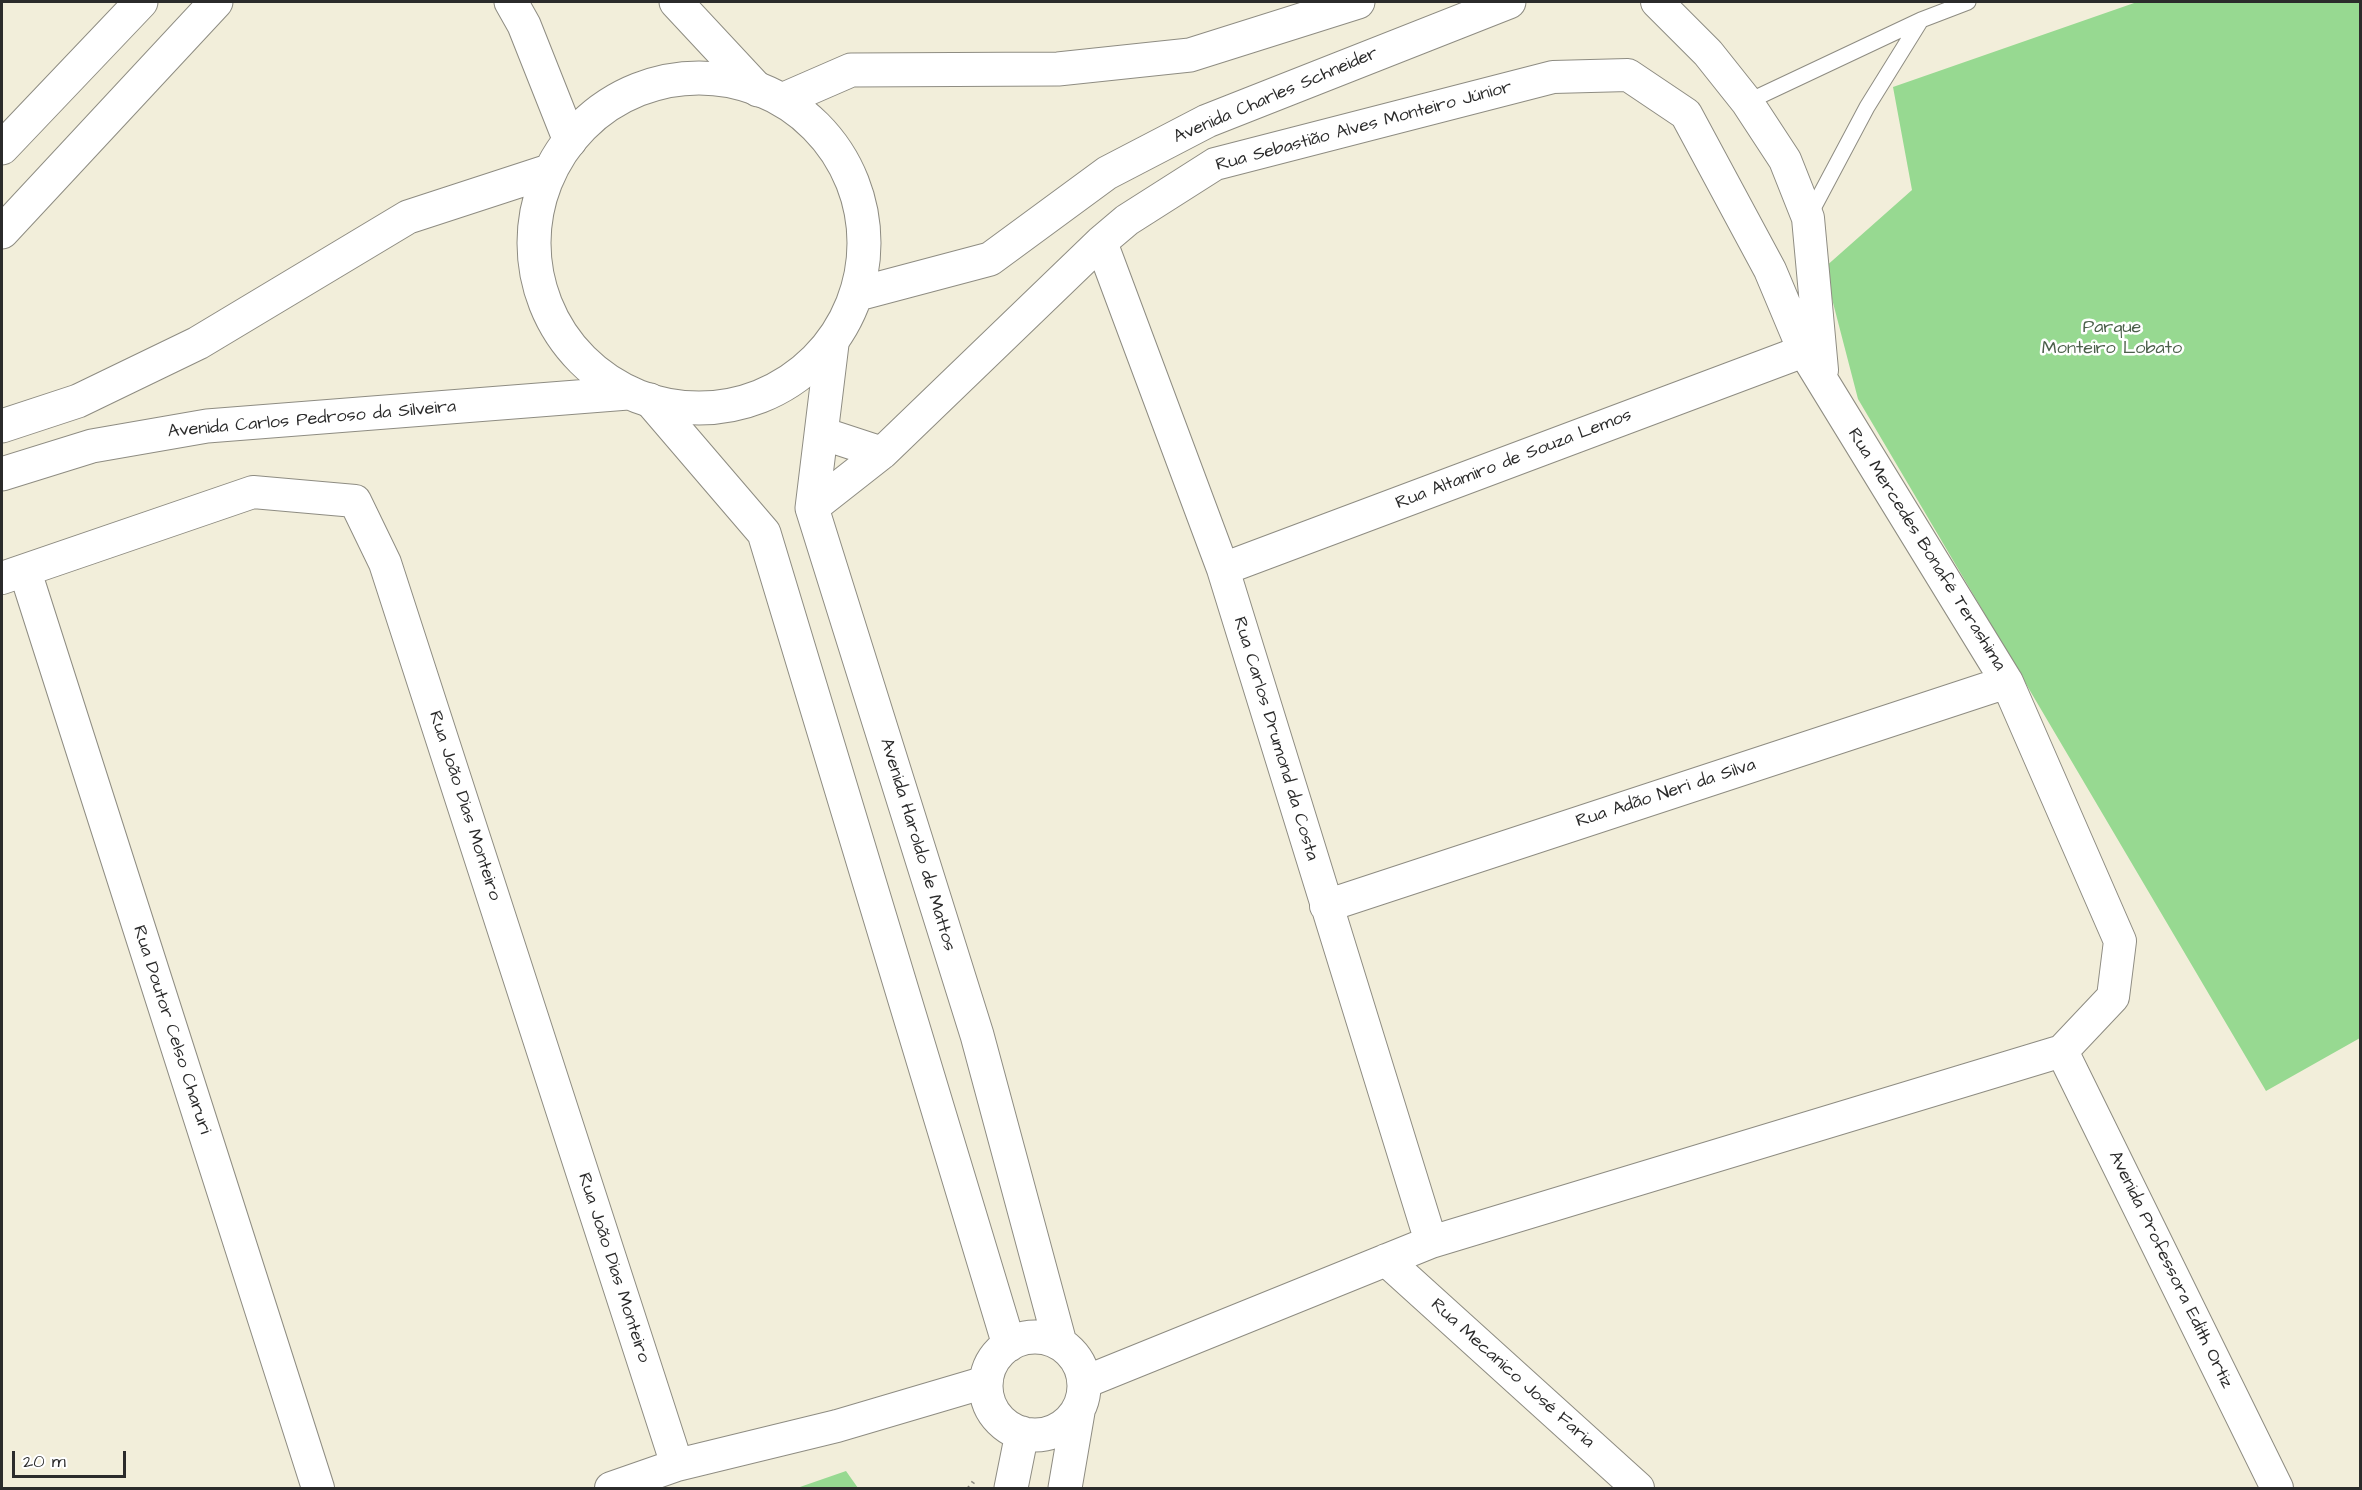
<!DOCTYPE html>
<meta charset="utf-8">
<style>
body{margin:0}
#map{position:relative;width:2362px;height:1490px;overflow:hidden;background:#f2eeda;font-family:"Architects Daughter",sans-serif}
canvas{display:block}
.frame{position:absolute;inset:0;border:3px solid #2b2b2b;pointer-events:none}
.scale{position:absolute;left:12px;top:1451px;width:114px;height:27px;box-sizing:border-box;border:3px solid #2b2b2b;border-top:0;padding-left:8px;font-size:18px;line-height:21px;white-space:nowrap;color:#2b2b2b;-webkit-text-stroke:4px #fff;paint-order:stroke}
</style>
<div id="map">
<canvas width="2362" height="1490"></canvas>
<div class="frame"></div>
<div class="scale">20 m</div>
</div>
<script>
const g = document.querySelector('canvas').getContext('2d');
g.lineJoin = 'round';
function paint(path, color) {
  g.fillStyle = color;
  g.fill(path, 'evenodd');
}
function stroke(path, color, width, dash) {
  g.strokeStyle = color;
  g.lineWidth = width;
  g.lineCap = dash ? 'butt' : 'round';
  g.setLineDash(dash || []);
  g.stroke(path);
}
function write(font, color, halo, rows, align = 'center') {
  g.font = font + ' "Architects Daughter",sans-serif';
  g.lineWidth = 5;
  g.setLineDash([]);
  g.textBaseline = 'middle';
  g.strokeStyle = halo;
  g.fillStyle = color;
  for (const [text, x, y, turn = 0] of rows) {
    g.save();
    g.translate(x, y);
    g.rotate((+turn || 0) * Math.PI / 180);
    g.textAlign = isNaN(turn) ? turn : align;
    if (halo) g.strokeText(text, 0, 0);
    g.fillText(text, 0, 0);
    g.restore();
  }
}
paint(new Path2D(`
 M2137 2H2360V1038L2266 1091 1858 399 1824 268 1912 190 1893 87Z
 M846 1471 858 1488H797Z`), '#97d991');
const lane = new Path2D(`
 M1747 102 1921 20 1968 2
 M1808 218 1867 107 1921 20`);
const street = new Path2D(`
 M1657 2 1708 53 1747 102 1785 160 1808 218 1822 370
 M1101 242 1223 569 1431 1242
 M821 433 882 453
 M812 508 882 453 1101 242 1127 220 1215 164 1553 77 1628 75 1686 114 1770 270 1804 351 2007 682 2120 941 2113 997 2062 1051
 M1223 569 1804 351
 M25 571 318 1488
 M2 578 253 492 355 501 385 563 677 1465
 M1326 906 2007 682
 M2062 1051 2277 1488
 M1386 1260 1638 1488
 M1085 1382 1431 1242 2062 1051
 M611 1488 677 1465 837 1426 986 1382`);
const secondary = new Path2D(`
 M511 2 524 25 570 141
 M676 2 758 90
 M2 148 141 2
 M2 232 216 2
 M832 344 812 508 977 1035 1060 1343
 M650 400 764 533 1009 1345
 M986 1386a49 49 0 1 1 98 0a49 49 0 1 1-98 0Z
 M1011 1488 1022 1433
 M1065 1488 1078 1412`);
const primary = new Path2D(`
 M534 243a165 165 0 1 1 330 0a165 165 0 1 1-330 0Z
 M782 100 851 70 1058 69 1190 55 1358 2
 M858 294 990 259 1107 173 1207 121 1509 2
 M2 426 78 401 198 343 408 217 549 171
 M2 474 92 446 207 426 628 393`);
stroke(lane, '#8e8c82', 17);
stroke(street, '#8e8c82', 34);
stroke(secondary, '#8e8c82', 35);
stroke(primary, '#8e8c82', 35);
stroke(new Path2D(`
 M969 1488 974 1481`), '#8e8c82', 4, [1.5, 4.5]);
stroke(lane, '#fff', 15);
stroke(street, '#fff', 32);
stroke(secondary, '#fff', 33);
stroke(primary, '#fff', 33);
write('18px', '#2b2b2b', '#fff', [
 ["Avenida Charles Schneider",1276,96,-23],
 ["Rua Sebastião Alves Monteiro Júnior",1364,127,-15],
 ["Avenida Carlos Pedroso da Silveira",312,420,-5],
 ["Rua Altamiro de Souza Lemos",1514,460,-21],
 ["Rua Mercedes Bonafé Terashima",1926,550,58],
 ["Rua Carlos Drumond da Costa",1275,739,73],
 ["Rua Adão Neri da Silva",1666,794,-18],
 ["Rua João Dias Monteiro",464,806,72],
 ["Avenida Haroldo de Mattos",917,845,73],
 ["Rua Doutor Celso Charuri",171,1030,72],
 ["Rua João Dias Monteiro",613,1268,72],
 ["Avenida Professora Edith Ortiz",2170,1270,64],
 ["Rua Mecanico José Faria",1512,1374,42]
]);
write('18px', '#4b5f4a', '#fff', [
 ["Parque",2112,328],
 ["Monteiro Lobato",2112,349]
]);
</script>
